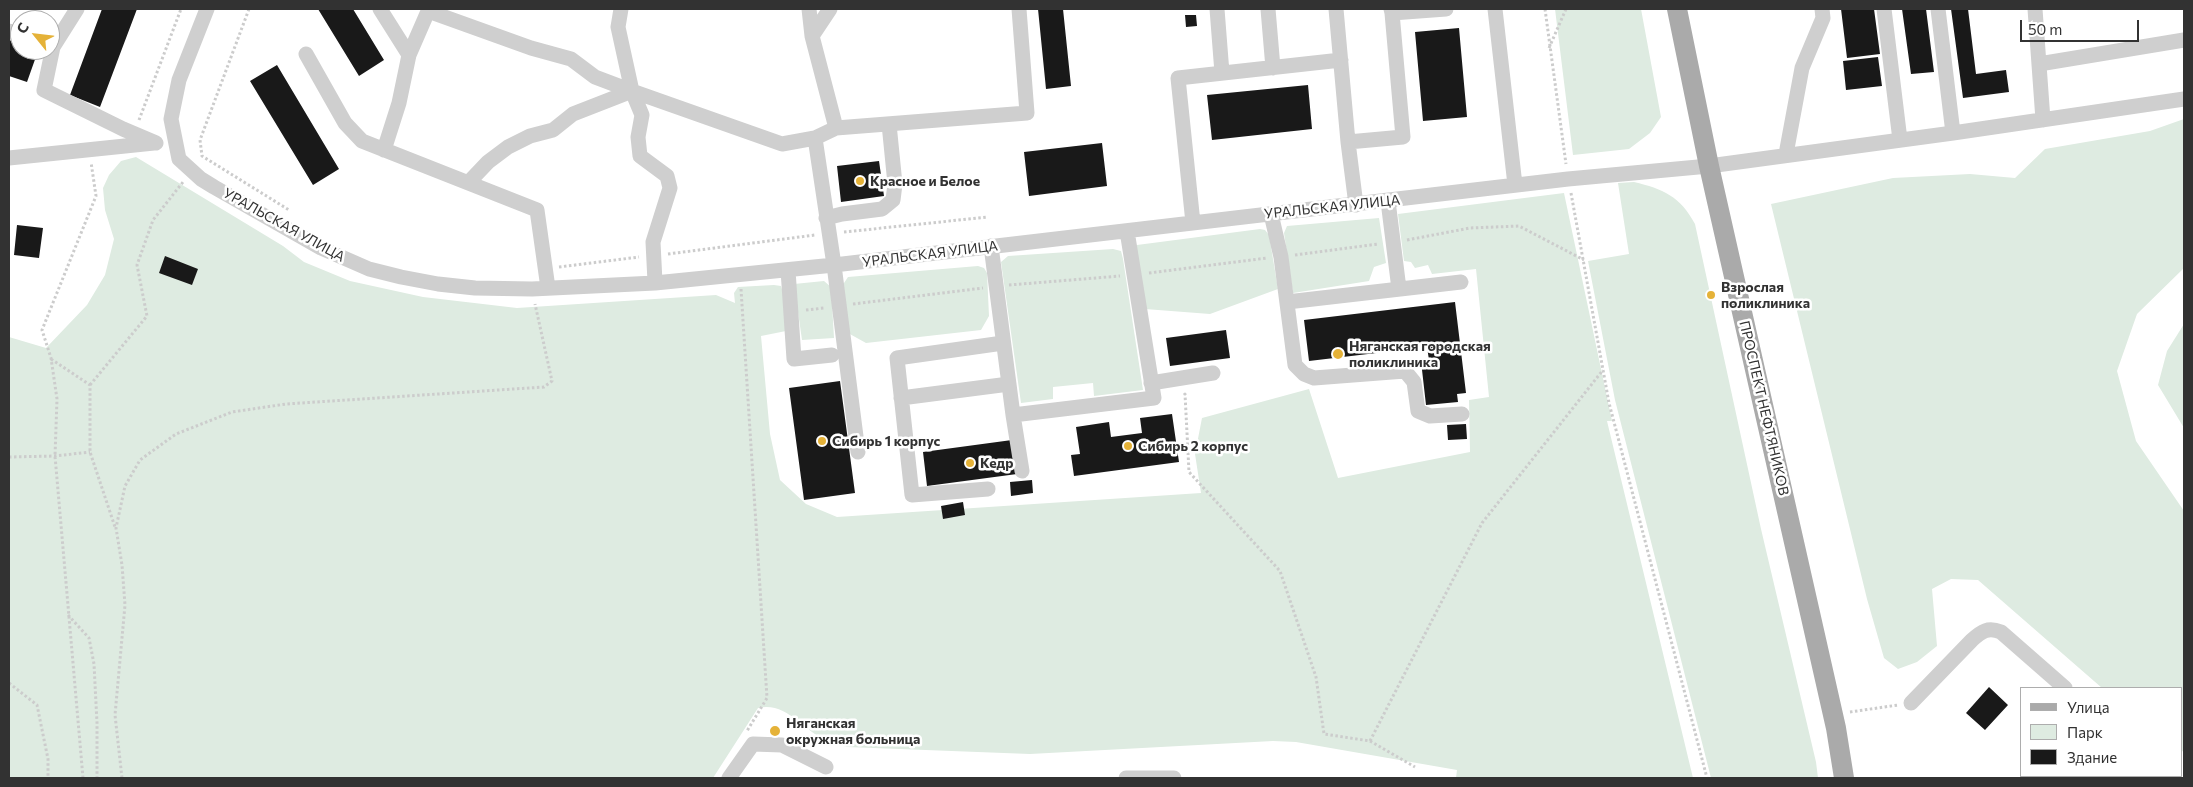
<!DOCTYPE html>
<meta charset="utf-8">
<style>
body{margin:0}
#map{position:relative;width:2193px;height:787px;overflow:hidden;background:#fff;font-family:Commissioner,sans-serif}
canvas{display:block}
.frame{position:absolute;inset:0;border:10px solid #323232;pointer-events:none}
.legend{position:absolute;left:2020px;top:687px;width:162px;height:90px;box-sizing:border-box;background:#fff;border:1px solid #adadad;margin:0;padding:6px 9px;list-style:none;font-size:15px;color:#323232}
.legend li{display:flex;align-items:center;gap:10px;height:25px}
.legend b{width:25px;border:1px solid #adadad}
.north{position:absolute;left:10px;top:10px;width:50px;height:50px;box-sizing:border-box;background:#fff;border:1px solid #adadad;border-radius:50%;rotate:299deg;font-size:14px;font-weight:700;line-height:20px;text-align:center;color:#323232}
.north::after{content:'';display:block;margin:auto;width:18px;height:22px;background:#e5b238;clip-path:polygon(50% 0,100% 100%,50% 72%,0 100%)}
.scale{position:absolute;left:2020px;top:20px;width:119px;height:22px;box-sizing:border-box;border:2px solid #323232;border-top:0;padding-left:6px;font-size:15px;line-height:18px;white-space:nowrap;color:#323232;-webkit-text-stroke:4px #fff;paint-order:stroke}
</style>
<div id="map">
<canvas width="2193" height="787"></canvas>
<div class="frame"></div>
<ul class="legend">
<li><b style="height:6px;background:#aaa"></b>Улица</li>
<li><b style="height:14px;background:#deebe1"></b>Парк</li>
<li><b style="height:14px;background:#191919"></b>Здание</li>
</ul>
<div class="north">С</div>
<div class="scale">50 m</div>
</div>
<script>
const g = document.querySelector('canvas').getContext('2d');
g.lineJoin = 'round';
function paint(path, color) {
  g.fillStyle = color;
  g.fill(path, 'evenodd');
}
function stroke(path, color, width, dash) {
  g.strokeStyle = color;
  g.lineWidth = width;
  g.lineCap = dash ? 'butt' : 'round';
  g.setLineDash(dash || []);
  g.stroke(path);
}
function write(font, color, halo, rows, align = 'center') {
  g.font = font + ' Commissioner,sans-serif';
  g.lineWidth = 5;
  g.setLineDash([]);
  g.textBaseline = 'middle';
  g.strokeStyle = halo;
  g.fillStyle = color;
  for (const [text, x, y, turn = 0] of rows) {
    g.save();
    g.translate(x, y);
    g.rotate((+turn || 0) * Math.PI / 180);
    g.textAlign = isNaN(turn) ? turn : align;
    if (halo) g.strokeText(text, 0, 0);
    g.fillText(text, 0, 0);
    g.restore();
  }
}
paint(new Path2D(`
 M1555 9H1641L1661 117 1650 133 1629 149 1573 155Z
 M2184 119V268L2137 314 2117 371 2136 441 2184 511V752L2182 751V688H2102L1978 580 1951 579 1932 589 1937 646 1917 662 1898 669 1884 658 1867 599 1771 204 1893 178 1970 174 2015 178 2045 149 2150 131Z
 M136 157 283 246 304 262 350 281 423 297 517 308 716 295 735 303 734 293 738 287 774 285 781 286 783 293 786 331 761 336 770 434 780 480 806 504 837 517 1201 493 1195 454 1202 418 1309 389 1338 478 1470 452 1469 400 1489 397 1476 269 1432 274 1428 265 1415 268 1411 262 1404 261 1398 214 1564 193 1612 421H1607L1693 778H1456L1457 770 1296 742 1273 741 1030 754 847 747C841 745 833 744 827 741 804 731 786 701 758 708L713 778H9V337L46 348 87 305 105 275 114 239 105 210 103 188 109 175 121 161Z
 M1634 182C1663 189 1680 196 1695 224L1761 529 1816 762 1818 778H1711L1615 400 1588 261 1629 254 1618 183Z
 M1379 218 1386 263 1374 267 1369 281 1293 293 1284 233 1287 226Z
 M1260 229 1265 230 1269 235 1278 289 1210 314 1145 309 1134 253 1137 245Z
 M1113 249 1121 251 1123 259 1143 390 1094 396 1093 383 1053 387V399L1021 403 1001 262 1008 256Z
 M978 266 984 268 987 273 989 316 981 330 866 343 848 333 842 286 848 277Z
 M824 281 831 287 834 338 802 340 794 284Z
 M2184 324V428L2158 385 2167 351Z`), '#deebe1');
paint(new Path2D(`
 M102 9H137L100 107 70 95Z
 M318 9H353L384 60 359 76Z
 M1038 9H1063L1071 86 1046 89Z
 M1841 9H1874L1880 54 1847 58Z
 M1902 9H1926L1934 72 1911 74Z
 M1951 9H1968L1976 74 2006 70 2009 92 1963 98Z
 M1185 15H1196L1197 26 1186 27Z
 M1459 28 1467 117 1423 121 1415 32Z
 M9 40 20 44V50L38 51 27 82 9 76Z
 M1878 57 1882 86 1846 90 1843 61Z
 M277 65 339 169 313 185 250 81Z
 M1308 85 1312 129 1212 140 1207 95Z
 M1102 143 1107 186 1029 196 1024 152Z
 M879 161 884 196 841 202 837 166Z
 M17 225 43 228 39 258 14 255Z
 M165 256 198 269 192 285 159 273Z
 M1455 302 1466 393 1457 394 1458 402 1426 405 1421 361 1429 360 1427 347 1309 361 1304 320Z
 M1226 330 1230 358 1170 366 1166 338Z
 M840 381 855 493 804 500 789 388Z
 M1172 414 1179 462 1074 476 1071 455 1080 454 1076 427 1109 422 1111 437 1142 433 1140 418Z
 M1466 424 1467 439 1448 440 1447 425Z
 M1012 440 1017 474 927 486 923 452Z
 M1032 480 1033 493 1011 496 1010 482Z
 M963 502 965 515 943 519 941 506Z
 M1989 687 2008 705 1985 730 1966 713Z`), '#191919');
stroke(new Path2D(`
 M249 9 200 140 202 156 289 210
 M1545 9 1566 164
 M1549 48 1566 9
 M139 120 181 9
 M1571 193 1609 403 1707 778
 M844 232 988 217
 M1407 240 1470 228 1519 226 1584 260
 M668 254 815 235
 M1295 255 1378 244
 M559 267 639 257
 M1149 273 1267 258
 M1009 285 1120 276
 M741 289 767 698 747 731
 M853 304 983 288
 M806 310 824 308
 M51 359 90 385V452L115 527
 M90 385 147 316 137 265 153 220 183 182
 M1184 395 1185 394 1189 472 1280 571 1316 677 1324 734 1370 741 1415 767
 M9 457 55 456 90 452
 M68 615 89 638 94 664 97 723V778
 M9 683 37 705 48 759V778
 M1850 712 1898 705
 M1370 741 1482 523 1603 370
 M83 778 55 456 57 399 51 358 42 330 96 196 91 162
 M122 778 115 715 125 605 122 565 116 528 125 486 140 460 176 434 232 412 286 404 544 387 552 381 535 304`), '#ccc', 3, [2.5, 2.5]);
stroke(new Path2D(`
 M77 9 53 47 44 90 123 129 156 143
 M207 9 179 80 171 119 179 159 201 179 214 187 321 248 369 269 401 277 438 284 475 288 532 289 655 283 834 265 1568 179 1709 166 1953 133 2184 99
 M380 9 409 55
 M621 9 618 27 632 91
 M809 9 812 36 836 128
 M1217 9 1222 73
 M1268 9 1273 68
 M1336 9 1348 142 1403 137 1392 13
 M1391 9 1392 13 1446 9
 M1495 9 1515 185
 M1884 9 1900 140
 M1938 9 1953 133
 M2035 9 2043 120
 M428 11 531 48 571 59 595 77 632 91 642 115 638 137 640 156 667 176 670 188 653 242 655 282
 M9 31 20 35
 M812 36 830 9
 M306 54 345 123 362 141 537 210 548 288
 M2039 64 2184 40
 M815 138 834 265 858 452
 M1348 142 1356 205
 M384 150 399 103 409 55 429 9
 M1786 154 1802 68 1823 18 1822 9
 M9 158 154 143
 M469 182 488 162 508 147 530 136 553 130 573 114 632 91 782 144 815 138 836 128 1027 113 1019 9
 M1388 201 1399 289
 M1271 214 1281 257 1295 365 1304 374 1314 378 1405 371 1414 382 1418 411 1430 416 1462 414
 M826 218 842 214 882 209 893 200 895 184 889 124
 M1193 223 1178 78 1341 60
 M991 246 1013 415 1154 398 1127 231
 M788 270 794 359 832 355
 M1287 302 1461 282
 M1151 383 1213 373
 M901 398 1009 384
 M1013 415 1022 471
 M988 489 912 495 897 358 1003 343
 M1911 703 1972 640C1982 631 1988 627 2001 632L2065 688
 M2165 776 2168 778
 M729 778 753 744 782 745 826 767
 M1126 778H1174`), '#cfcfcf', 15);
stroke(new Path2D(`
 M1677 9 1709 166 1836 728 1844 778`), '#aaa', 20);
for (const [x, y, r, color] of [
 [860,181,5,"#e5b238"],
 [1711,295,5,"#e5b238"],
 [1338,354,6,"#e5b238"],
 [822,441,5,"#e5b238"],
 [1128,446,5,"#e5b238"],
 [970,463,5,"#e5b238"],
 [775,731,6,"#e5b238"]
]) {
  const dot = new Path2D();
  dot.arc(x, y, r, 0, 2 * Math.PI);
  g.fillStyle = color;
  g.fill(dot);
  stroke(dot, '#fff', 2);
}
write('bold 14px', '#323232', '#fff', [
 ["Красное и Белое",870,181],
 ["Взрослая",1721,287],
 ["поликлиника",1721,303],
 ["Няганская городская",1349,346],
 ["поликлиника",1349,362],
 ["Сибирь 1 корпус",832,441],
 ["Сибирь 2 корпус",1138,446],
 ["Кедр",980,463],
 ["Няганская",786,723],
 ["окружная больница",786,739]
], 'left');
write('14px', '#323232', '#fff', [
 ["УРАЛЬСКАЯ УЛИЦА",1332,207,-6],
 ["УРАЛЬСКАЯ УЛИЦА",284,225,29],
 ["УРАЛЬСКАЯ УЛИЦА",930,254,-7],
 ["ПРОСПЕКТ НЕФТЯНИКОВ",1764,408,77]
]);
</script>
